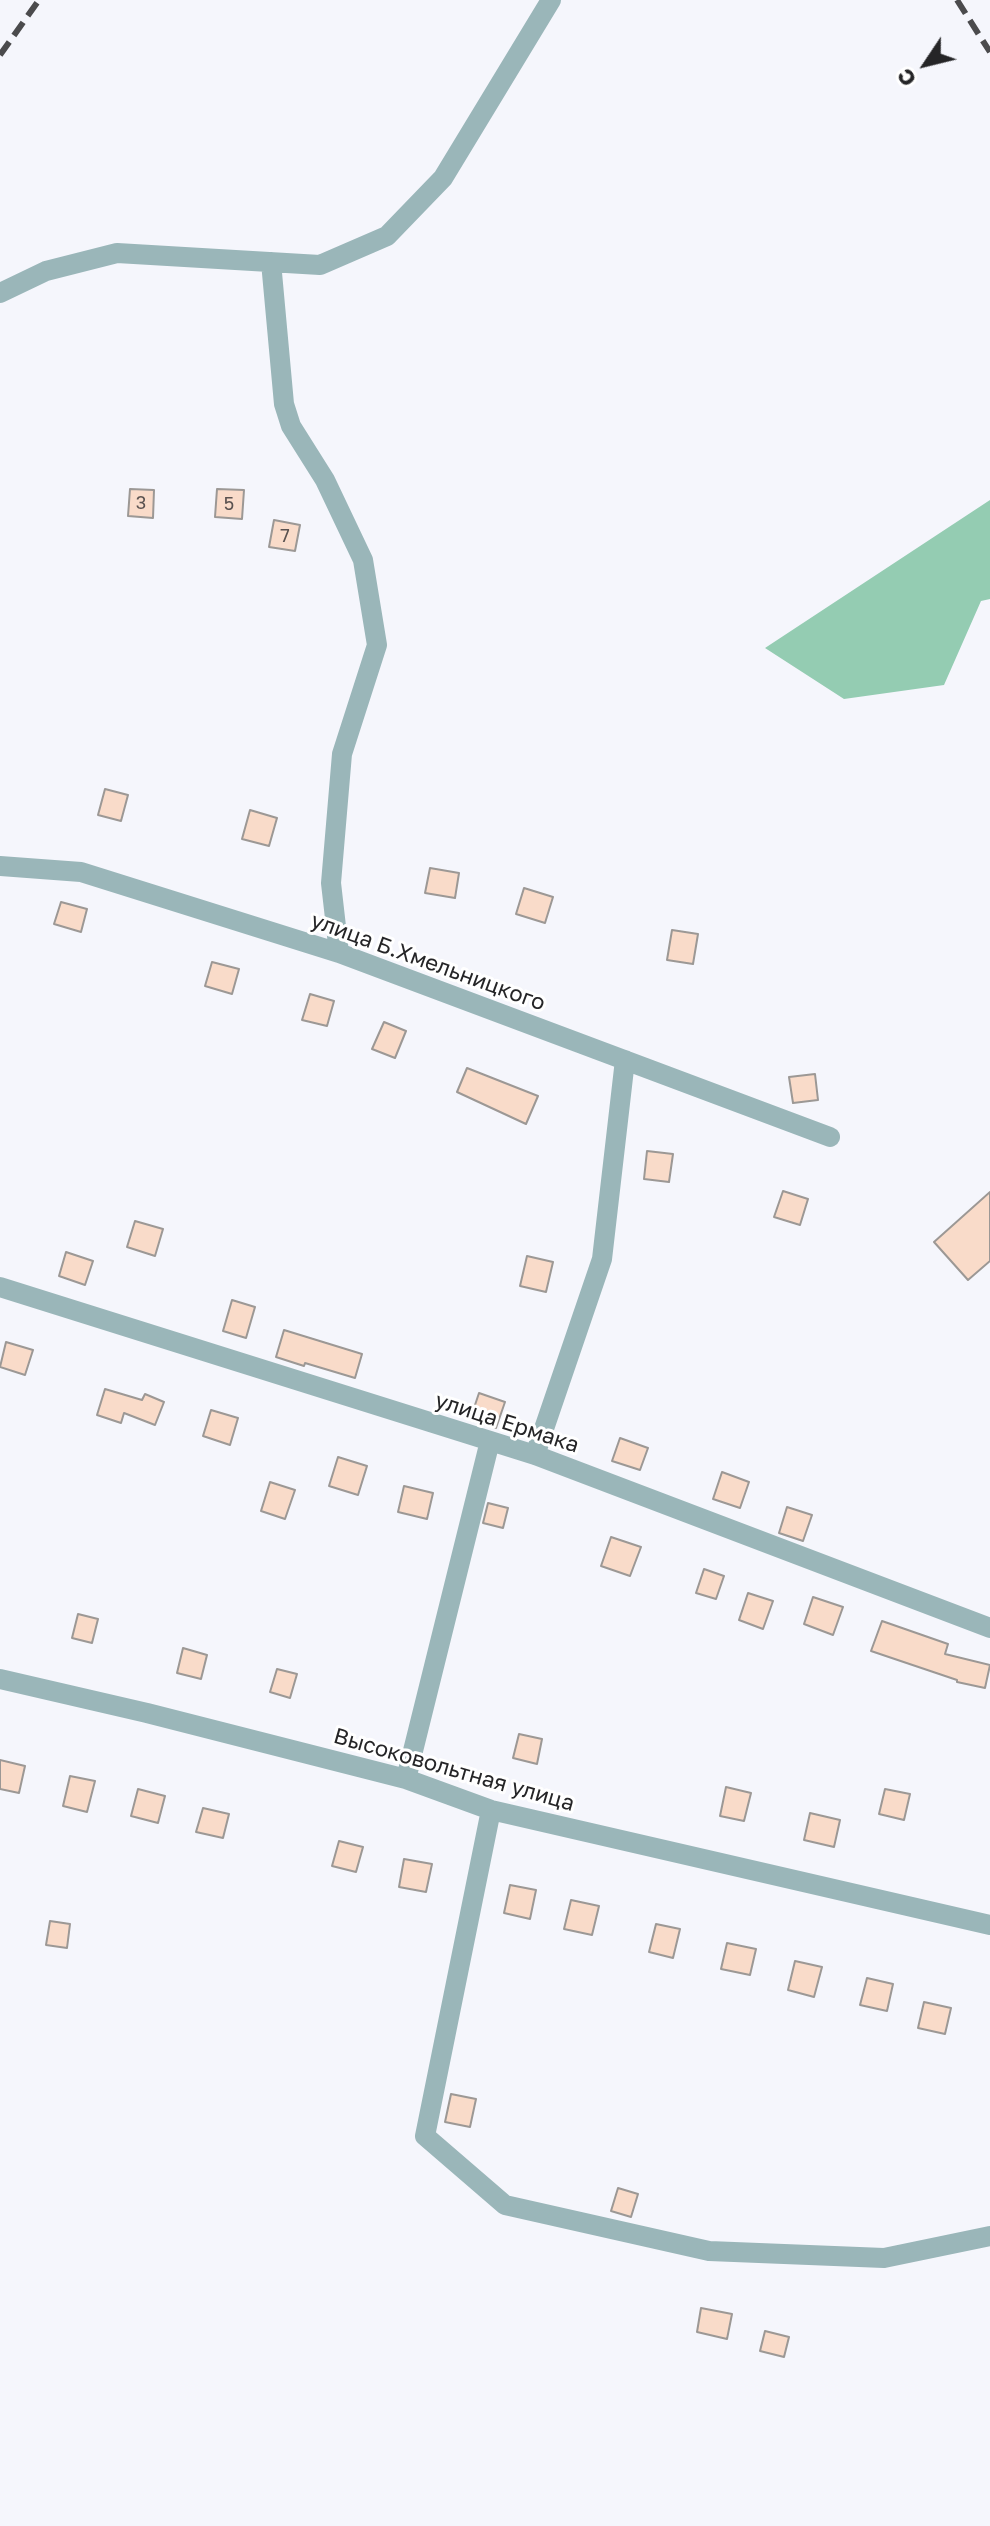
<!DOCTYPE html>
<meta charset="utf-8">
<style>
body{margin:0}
#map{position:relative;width:990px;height:2526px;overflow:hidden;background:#f5f6fc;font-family:"Golos Text",sans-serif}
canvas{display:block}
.north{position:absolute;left:886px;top:24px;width:80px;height:80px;-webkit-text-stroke:6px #fff;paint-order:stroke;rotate:235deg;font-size:22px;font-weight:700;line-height:32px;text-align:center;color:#252527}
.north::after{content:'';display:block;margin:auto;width:28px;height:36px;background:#252527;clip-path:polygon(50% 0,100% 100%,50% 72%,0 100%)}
</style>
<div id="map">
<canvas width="990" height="2526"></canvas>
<div class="north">С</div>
</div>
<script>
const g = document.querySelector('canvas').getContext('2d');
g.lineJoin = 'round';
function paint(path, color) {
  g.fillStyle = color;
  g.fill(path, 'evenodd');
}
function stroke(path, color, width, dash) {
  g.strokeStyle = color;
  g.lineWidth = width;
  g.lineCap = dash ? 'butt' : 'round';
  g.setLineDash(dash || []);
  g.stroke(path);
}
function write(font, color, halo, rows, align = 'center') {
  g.font = font + ' "Golos Text",sans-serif';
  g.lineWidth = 6;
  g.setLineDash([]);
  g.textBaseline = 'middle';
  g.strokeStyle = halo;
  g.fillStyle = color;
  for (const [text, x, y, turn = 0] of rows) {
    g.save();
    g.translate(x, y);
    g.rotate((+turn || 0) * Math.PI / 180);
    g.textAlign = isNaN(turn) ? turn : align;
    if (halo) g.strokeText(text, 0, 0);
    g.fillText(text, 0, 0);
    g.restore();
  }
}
paint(new Path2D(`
 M990 500V599L981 601 944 685 844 699 765 648Z`), '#94ccb2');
const building = new Path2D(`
 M130 489 154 490 153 518 128 516Z
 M217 489 244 490 242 519 215 517Z
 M274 520 300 525 295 551 269 547Z
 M105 789 128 795 121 821 98 815Z
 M250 810 277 818 269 846 242 839Z
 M430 868 459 873 455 898 425 893Z
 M524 888 553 897 545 923 516 914Z
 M61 902 87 909 81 932 54 924Z
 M672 930 698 934 693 964 667 960Z
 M212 962 239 969 232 994 205 986Z
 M310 994 334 1001 327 1026 302 1020Z
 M384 1022 406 1031 395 1058 372 1049Z
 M467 1068 538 1096 526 1124 457 1092Z
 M815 1074 818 1100 793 1103 789 1077Z
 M647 1151 673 1154 669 1182 644 1179Z
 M783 1191 808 1199 800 1225 774 1217Z
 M990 1192V1261L968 1280 934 1242Z
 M135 1221 163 1229 155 1256 127 1247Z
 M66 1252 93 1261 85 1285 59 1276Z
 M527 1256 553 1262 546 1292 520 1286Z
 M232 1300 255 1307 246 1338 223 1331Z
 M284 1330 362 1354 355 1378 305 1363 304 1366 276 1357Z
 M6 1342 33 1350 25 1375 0 1367Z
 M105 1389 142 1400 145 1394 164 1402 155 1425 124 1413 121 1423 97 1415Z
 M479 1393 505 1402 496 1428 470 1420Z
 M211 1410 238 1418 230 1445 203 1436Z
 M620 1438 648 1448 640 1470 612 1461Z
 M338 1457 367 1466 358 1495 329 1486Z
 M722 1472 749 1482 740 1508 713 1499Z
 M270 1482 295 1490 285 1519 261 1511Z
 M404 1486 433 1493 427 1519 398 1512Z
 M488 1503 508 1508 503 1528 483 1523Z
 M787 1507 812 1515 803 1541 779 1533Z
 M611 1537 641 1547 630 1576 601 1566Z
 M704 1569 724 1576 716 1599 696 1593Z
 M748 1593 773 1601 763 1629 739 1620Z
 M813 1597 843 1607 833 1635 804 1624Z
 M78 1614 98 1619 92 1643 72 1638Z
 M882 1621 948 1644 945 1654 990 1665 985 1688 957 1682V1680L871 1651Z
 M183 1648 207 1655 201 1679 177 1673Z
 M277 1669 297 1674 290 1698 270 1692Z
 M519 1734 542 1739 537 1764 513 1758Z
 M0 1760 25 1766 19 1793 0 1789Z
 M70 1776 95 1781 87 1812 63 1806Z
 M726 1787 751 1793 744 1821 720 1816Z
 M138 1789 165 1796 158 1823 131 1816Z
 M885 1789 910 1794 904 1820 879 1814Z
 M203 1808 229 1814 223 1838 196 1832Z
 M810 1813 840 1820 834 1847 804 1840Z
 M339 1841 363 1847 356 1872 332 1866Z
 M404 1859 432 1864 426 1892 399 1887Z
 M510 1885 536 1890 530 1919 504 1913Z
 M571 1900 599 1906 592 1935 564 1929Z
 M50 1921 70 1924 67 1948 46 1945Z
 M656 1924 680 1929 673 1958 649 1952Z
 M727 1943 756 1949 750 1975 721 1969Z
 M795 1961 822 1967 814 1997 788 1990Z
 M867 1978 893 1984 887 2011 860 2005Z
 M924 2002 951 2008 945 2034 918 2028Z
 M451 2094 476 2099 470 2127 445 2122Z
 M618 2188 638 2194 631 2217 611 2211Z
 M701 2308 732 2314 727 2339 697 2332Z
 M765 2331 789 2337 784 2357 760 2351Z`);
paint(building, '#f9dbc9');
stroke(building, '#9c9895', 2);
stroke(new Path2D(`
 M271 262 284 404 291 426 325 480 363 560 377 645 342 754 331 883 339 953
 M0 293 46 271 117 253 320 265 387 236 443 178 551 0
 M0 866 81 872 339 953 830 1137
 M0 1287 535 1455 990 1628
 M535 1455 602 1259 625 1060
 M0 1679 147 1713 406 1779 491 1810 990 1925
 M406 1779 490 1441
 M491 1810 425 2136 505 2205 709 2251 884 2258 990 2236`), '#9ab6b9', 20);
stroke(new Path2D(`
 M957 0 990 52
 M0 55 39 0`), '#4b4b4d', 6, [16, 8]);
write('18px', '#5a5250', null, [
 ["3",141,503],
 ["5",229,504],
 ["7",285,536]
]);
write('22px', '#252527', '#fff', [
 ["улица Б.Хмельницкого",428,962,20],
 ["улица Ермака",507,1423,18],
 ["Высоковольтная улица",454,1770,16]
]);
</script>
